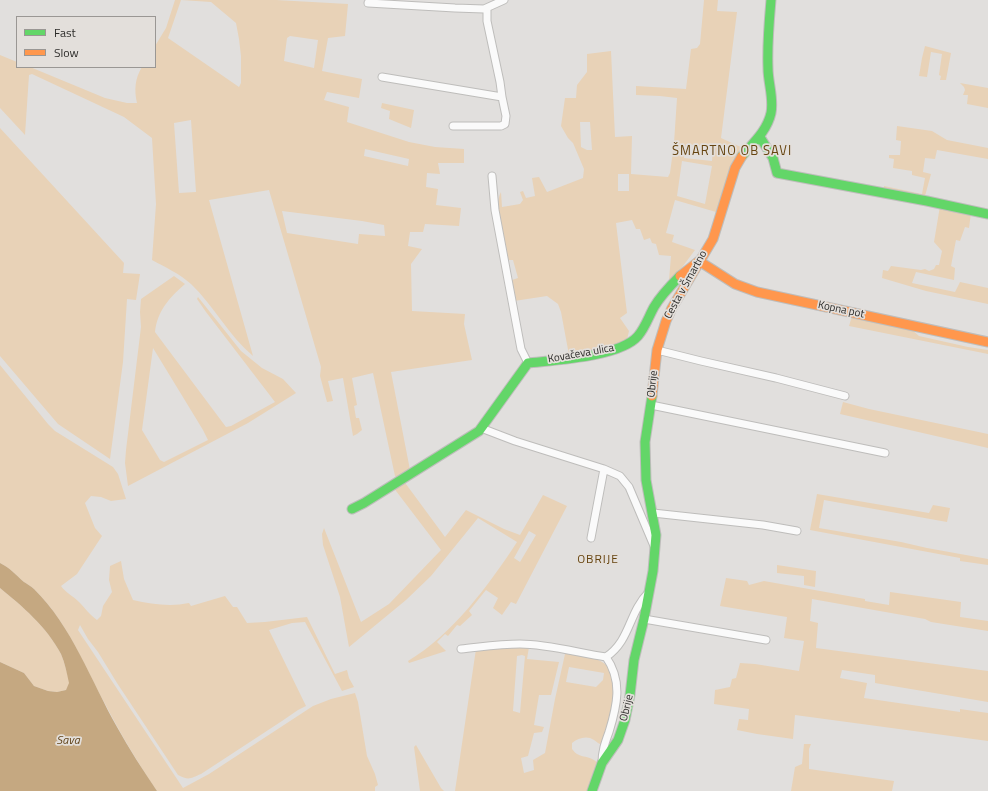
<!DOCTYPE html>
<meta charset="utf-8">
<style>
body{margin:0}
#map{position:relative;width:988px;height:791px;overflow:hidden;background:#e1dfdd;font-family:"Titillium Web",sans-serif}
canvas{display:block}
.legend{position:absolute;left:16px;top:16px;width:140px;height:52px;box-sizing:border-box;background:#e3dfdb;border:1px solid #9a9794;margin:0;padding:5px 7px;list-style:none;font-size:12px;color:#2c2b29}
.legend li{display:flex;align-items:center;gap:8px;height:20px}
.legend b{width:20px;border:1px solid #9a9794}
</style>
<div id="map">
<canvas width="988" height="791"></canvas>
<ul class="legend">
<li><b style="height:5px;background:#63d668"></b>Fast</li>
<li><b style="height:5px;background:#ff974d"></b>Slow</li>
</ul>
</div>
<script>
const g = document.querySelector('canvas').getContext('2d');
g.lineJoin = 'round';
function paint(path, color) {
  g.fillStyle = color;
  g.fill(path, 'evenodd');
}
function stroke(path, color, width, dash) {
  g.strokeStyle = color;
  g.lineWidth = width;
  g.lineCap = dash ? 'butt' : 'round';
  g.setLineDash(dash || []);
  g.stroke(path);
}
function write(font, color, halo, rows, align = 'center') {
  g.font = font + ' "Titillium Web",sans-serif';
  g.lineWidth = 3.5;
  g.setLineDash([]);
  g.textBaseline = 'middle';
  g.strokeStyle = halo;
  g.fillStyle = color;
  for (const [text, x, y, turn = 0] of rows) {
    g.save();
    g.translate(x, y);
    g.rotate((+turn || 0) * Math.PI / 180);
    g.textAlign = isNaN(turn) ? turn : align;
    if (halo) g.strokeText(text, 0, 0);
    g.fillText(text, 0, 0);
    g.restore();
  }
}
paint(new Path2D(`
 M175 0H276L348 4 345 36 328 38 322 71 362 79 359 98 327 92 324 100 349 107 347 122 409 142 435 147 464 149V163H438L440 174 427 173 426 187 438 189 436 205 461 208 459 226 425 224 423 232H410L408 246 422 249 411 264 412 311 465 314 464 324 472 360 391 372 410 470 396 477 395 476 373 373 352 378 357 405 354 406 356 418H359L362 430 357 434 353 436 343 378 328 381 333 401 327 402 320 376 321 367 269 190 209 200 253 356C229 336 214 306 191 284 180 274 165 267 152 260L156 204 152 138 124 117 32 74 29 75 25 135 0 108V55L17 62V67H30L105 98 127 103H137C134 90 135 78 142 67H155V46L166 28ZM181 0 211 2 236 23 239 39 241 56V83L239 87 168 38ZM290 36 318 40 314 68 284 61 287 38ZM191 120 196 192 179 193 174 123ZM365 149 409 159 408 166 364 156ZM282 211 362 221 384 225 385 236 359 234 358 244 287 233Z
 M704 0H718L717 11 737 12 721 138 743 148 733 163 716 212 675 200 666 233 674 235 672 242 695 250 671 282 669 280 671 256 659 255 656 244 652 243 650 238 644 240 640 229H636L632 220 616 223 627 313 620 318 629 331C628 334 628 338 626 340 619 348 581 352 569 355L561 312 558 304 547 296 514 301 512 280 518 278 513 260H508C505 244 493 205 501 192L502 207 520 204 523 200 520 192 523 191 526 198 535 196 532 178 539 177 547 192 583 178 584 169 573 143 568 138 561 126 565 98H576L577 85 587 72V54L611 51 615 137 632 136 631 174 668 177 670 173 674 143 677 98 660 96 636 95V86L686 89 691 49 697 48 700 44ZM580 122H590L592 150H587L581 147ZM686 144 713 147 712 161 684 158ZM682 161 712 166 705 204 677 196ZM618 174H629V191H618Z
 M925 46 951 53 946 80H940L941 76 939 75 942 54 931 52 927 77 919 76 922 58Z
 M960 83 988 88V108L967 104 968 95H963L965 90 964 87Z
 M382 103 414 110 411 128 389 119 390 111 381 108Z
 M897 126 932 131 947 140 988 148V159L937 150 935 159 925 158 923 172 931 174 925 196 884 189V186L922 194 925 178 912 175V171L893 168 894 159 889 158V155H900L901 141 896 140Z
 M0 128 124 263 123 273 140 274 136 300 127 299 123 362 110 459 58 424 0 356Z
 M940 206 971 213 969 228 965 227 960 241 956 240 951 266 955 268 954 280 916 272 912 283 955 292 960 282 988 288V304L926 291 882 278 883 270 888 271 891 266 921 270 925 269 929 271 934 269 936 265H939L942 251 934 242Z
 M174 276 185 284C170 297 157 311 155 332L226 427 231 426 275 402 206 312 197 299 198 297 241 351 262 368 283 379 296 393 248 423 128 486 125 463 126 450 141 327 140 312 141 299ZM153 348 203 430 208 440 164 462 160 460 142 430Z
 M852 316 911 329 919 336 968 347 988 350V354L849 326Z
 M0 365 48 424 55 431 113 467 118 474 126 499 111 501 101 497 91 496 85 503 95 528 102 536 77 574 61 586C66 593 73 596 78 601 85 608 89 614 97 620L101 616 103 606 112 592 109 580 110 566 121 561 124 579 133 600C151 604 170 607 189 603L191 606 225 596 233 607H237L247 623 265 622 307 617 335 674 347 670 349 678 354 687 342 691 305 622 292 623 269 630 306 706 298 710 282 721 201 774C191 778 189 781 178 775L117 683 98 652 88 639 80 625 78 630 183 788 209 774 313 706 331 699 355 693 358 702 367 756 375 774 378 785 375 787V791H157C138 763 120 733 104 702 83 663 66 620 34 589 31 586 27 584 24 582 16 575 10 568 0 563Z
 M843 402 869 409 988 434V448L840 414Z
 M403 480 445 537 466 510 504 529 520 535 543 495 567 506 516 604 511 602 502 615 493 608 498 598 486 590 469 611 472 615 460 626 457 625 448 636 445 634 437 642 446 651 409 663 408 661C452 635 489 585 517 542L478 518 431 576 406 600 349 647 340 597 323 545 322 534 324 528 361 622 389 604 441 550 393 487ZM529 531 536 535 520 562 514 558Z
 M817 494 929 513 933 505 950 508 947 522 824 500 819 528 901 542 927 548 988 559V565L960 561V558L810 530Z
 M777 565 816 571 815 587 804 585V576L777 573Z
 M726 578 747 581 749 585 764 581 865 599V601L889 605 890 592 961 602 960 617 988 621V631L931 622 925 619 812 599 810 621 818 623 816 648 988 671V702L875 683V675L842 670 840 678 867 683 864 698 960 712V709L988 713V741L795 715 793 739 757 734 737 730 739 719 748 720 749 709 714 704 715 690 730 687 732 679 736 678 740 663 755 664 799 671 804 641 784 638 787 617 720 606Z
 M0 588C22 606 47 627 61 654 65 663 67 674 70 683L66 690 57 692 48 691 34 686 24 673 0 662Z
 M529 647 527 659 559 662 551 695H539L534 725 544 727 542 732 534 733 528 756 521 758 524 773 534 770 533 760 545 753 555 699 565 654 570 653C580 655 593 656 602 662 628 678 609 723 602 745 599 744 597 742 594 740 587 735 578 738 572 743V749C574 751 575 753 577 754 584 758 593 756 598 764L589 791H455L476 649ZM522 655 525 656 520 713 513 711 517 656ZM569 667 604 673 603 680 596 687 566 682Z
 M804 744H811L809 749V769L894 781 892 791H791L795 767 802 764Z
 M416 745 441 788 444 791H420L414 747Z`), '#e8d2b7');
paint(new Path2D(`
 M0 563C10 568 16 575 24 582 27 584 31 586 34 589 72 626 91 681 117 727 129 749 143 770 157 791H0V662L24 673 34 686 48 691 57 692 66 690 69 683C67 674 65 663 61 654 47 627 22 606 0 588Z`), '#c5a881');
const street = new Path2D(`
 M368 3 455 8 484 9 504 0
 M382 77 502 97 500 82 487 21V8
 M453 126H501L505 124 506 116 502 97
 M492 176 495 210 521 349 528 363
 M657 350 701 361 776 378 845 396
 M651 405 885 453
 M481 428 515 441 604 469 620 476 629 487 654 546
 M653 513 763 525 797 531
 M591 538 604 469
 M644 619 766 640
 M461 649C481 647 500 644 520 644 547 644 579 653 606 657 631 640 628 613 649 592
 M602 763C602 751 605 743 609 732 617 706 623 681 606 657`);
const fast = new Path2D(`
 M760 137 773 158 777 173 927 201 988 214
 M742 156C753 143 767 131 771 113 774 98 768 83 768 68 767 45 769 23 771 0
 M352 509 364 503 479 431 528 363C554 360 620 357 638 336 645 328 649 316 654 307 661 295 671 285 680 276
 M592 791 602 763 618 740 625 720 630 695 634 660 644 619 653 571 656 535 646 480 645 442 652 396`);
const slow = new Path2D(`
 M680 276 699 261 735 284 757 292 988 342
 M652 396 657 350 666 321 672 308 713 239 735 168 742 156`);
stroke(street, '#bebdbb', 9);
stroke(fast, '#bebdbb', 11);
stroke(slow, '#bebdbb', 11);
stroke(street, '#fafafa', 7);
stroke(fast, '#63d668', 9);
stroke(slow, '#ff974d', 9);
write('11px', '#2c2b29', '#e3dfdb', [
 ["Cesta v Šmartno",686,285,-61],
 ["Kopna pot",841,310,12],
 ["Kovačeva ulica",581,354,-10],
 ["Obrije",653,384,-84],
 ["Obrije",627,708,-77]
]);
g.letterSpacing = '1px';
write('12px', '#66440f', '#e3dfdb', [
 ["OBRIJE",598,560]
]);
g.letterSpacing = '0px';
write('italic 12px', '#614319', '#e3dfdb', [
 ["Sava",68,741]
]);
g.letterSpacing = '1px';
write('13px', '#66440f', '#e3dfdb', [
 ["ŠMARTNO OB SAVI",732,152]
]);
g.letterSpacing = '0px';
</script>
